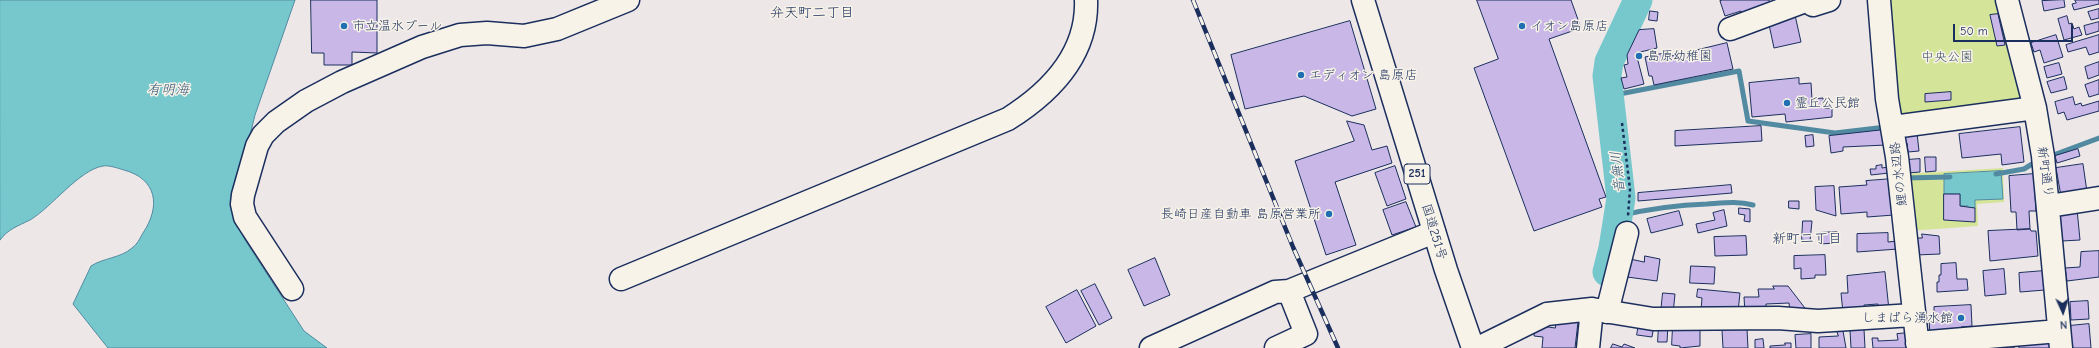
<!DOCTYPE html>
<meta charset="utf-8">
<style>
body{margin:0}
#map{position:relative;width:2099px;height:348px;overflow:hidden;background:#eee7e8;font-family:"Comic Neue",sans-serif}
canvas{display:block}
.north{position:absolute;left:2043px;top:292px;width:40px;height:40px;-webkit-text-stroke:3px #f7f3e8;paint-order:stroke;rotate:177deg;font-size:11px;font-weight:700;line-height:16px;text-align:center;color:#1b2f5e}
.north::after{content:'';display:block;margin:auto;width:14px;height:18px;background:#1b2f5e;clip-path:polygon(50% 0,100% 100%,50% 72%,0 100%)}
.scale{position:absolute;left:1953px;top:24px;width:120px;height:18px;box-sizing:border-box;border:2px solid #1b2f5e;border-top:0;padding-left:5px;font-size:12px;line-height:14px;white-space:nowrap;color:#1b2f5e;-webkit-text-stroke:3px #f7f3e8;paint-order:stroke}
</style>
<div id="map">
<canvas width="2099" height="348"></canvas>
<div class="north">N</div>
<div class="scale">50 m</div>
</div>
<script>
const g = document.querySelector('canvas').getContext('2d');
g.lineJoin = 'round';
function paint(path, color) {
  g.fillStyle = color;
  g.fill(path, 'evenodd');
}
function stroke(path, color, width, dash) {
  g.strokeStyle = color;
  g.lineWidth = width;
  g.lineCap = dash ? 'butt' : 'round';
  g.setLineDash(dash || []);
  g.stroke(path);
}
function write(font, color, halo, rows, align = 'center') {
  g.font = font + ' "Comic Neue","Klee One",sans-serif';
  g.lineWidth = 3;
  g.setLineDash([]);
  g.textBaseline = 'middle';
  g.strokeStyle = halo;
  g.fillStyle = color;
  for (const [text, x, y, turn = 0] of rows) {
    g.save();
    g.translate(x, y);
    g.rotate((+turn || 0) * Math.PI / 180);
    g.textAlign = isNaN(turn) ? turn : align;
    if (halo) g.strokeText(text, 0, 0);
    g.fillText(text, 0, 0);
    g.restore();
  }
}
paint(new Path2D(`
 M1886 0H2000L2026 95 2021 103 1900 121Z
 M2003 168 2004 202 1977 204 1978 226 1908 231 1902 174Z`), '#d4e498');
const water = new Path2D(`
 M0 0H295L255 115 233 203 237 224 245 240 304 331 327 348H108L73 304 91 266C103 258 121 258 132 248 137 245 140 238 143 233 161 206 157 179 124 170 117 168 109 165 103 166 79 170 52 207 30 220 18 226 8 229 0 240Z
 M2001 171 2003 199 1975 200V208H1968V206H1960V194H1944V174Z`);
paint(water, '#76c8cd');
stroke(water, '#528ba1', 1);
stroke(new Path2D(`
 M1609 96 1739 71 1748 121 1835 133 1886 127
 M2048 157 2099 138
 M1996 174 2024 169 2037 161
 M1904 178 1950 177
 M1618 216C1648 209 1676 205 1707 204 1723 203 1738 201 1753 205`), '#528ba1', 5);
stroke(new Path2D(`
 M1607 272 1613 248 1621 198 1607 76 1609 62 1638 0`), '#76c8cd', 29);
const building = new Path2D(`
 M311 0H377V53L352 52V65H324V53H312Z
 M1477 0H1571L1581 28 1549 39 1606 197 1599 199 1602 207 1534 231 1474 68 1498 59Z
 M1723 0H1769L1770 3 1757 7 1759 13 1744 18 1741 11 1725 16 1720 1Z
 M2064 0 2065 7 2044 11 2042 1Z
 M2075 0H2099V4L2074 10 2072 4 2076 3Z
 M2099 9V18L2091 20 2088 12Z
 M1650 11 1658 12 1657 21 1649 20Z
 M1998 14 2005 45 1997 46 1990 15Z
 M1795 15 1801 42 1774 48 1768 20Z
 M2067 16 2069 24 2072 23 2074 29 2079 27 2082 35 2064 40 2058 19Z
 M1350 21 1376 109 1352 116 1304 96 1245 109 1231 55Z
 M2099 22V31L2086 35 2084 26Z
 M1654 29 1657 48 1636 53 1644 84 1624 89 1621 78 1627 77 1624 65 1628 64 1627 55 1639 30Z
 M2056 35 2063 57 2044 63 2040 50 2034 52 2031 43Z
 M2099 35V52L2089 55 2086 47 2068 52 2066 45Z
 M1727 43 1733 69 1654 85 1652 76H1649L1645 57 1669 52 1670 56Z
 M2099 62V75L2088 79 2085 67Z
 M2059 63 2062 74 2047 78 2044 67Z
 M2064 77 2067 89 2051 93 2047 82Z
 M1799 78V84L1811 83 1812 99 1823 98 1824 108H1832V117L1786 122 1785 114 1752 117 1749 83Z
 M2099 80V94L2089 97 2085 85Z
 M1951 92V100L1925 102V94Z
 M2073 97 2075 105 2081 103 2082 106 2099 101V111L2067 120 2064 112 2058 114 2055 102Z
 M1347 121 1364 125 1372 150 1387 146 1392 163 1335 182 1356 245 1326 255 1295 161 1354 141Z
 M1761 126 1762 141 1675 146V131Z
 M2020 127 2024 162 2002 165 2001 154 1962 158 1959 134Z
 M1884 130 1886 145 1843 147V151L1831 153 1829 136Z
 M1917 133 1919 151 1908 152 1907 143H1903V134Z
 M1813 135 1814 146 1806 147 1805 136Z
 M2078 149 2080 156 2057 163 2055 156Z
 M1925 157H1936V171L1926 172Z
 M1920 159V172L1907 173 1906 160Z
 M2083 164 2087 192 2061 196 2056 168Z
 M1882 165V168L1888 167 1889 173 1871 175 1870 169H1876V166Z
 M1395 166 1406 199 1387 206 1375 173Z
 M2034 174 2036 211H2029L2030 229 2017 230 2016 212H2011L2009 176Z
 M1892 179 1894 215 1867 217V212L1841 214 1839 187 1867 185 1866 181Z
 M1731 185 1732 193 1638 201V193Z
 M1834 186 1836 216 1816 210 1815 187Z
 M1944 194H1960V206L1975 208V222L1944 220Z
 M1789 201H1799V209L1789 208Z
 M1406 202 1416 227 1392 235 1383 210Z
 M1739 208 1750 209V222L1744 221 1745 215 1739 214Z
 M2077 209 2080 240 2062 241 2060 214Z
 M1724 210 1727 226 1698 233 1696 224 1715 220 1713 213Z
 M1679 211 1683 225 1651 233 1647 219Z
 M1803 221H1812L1810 241 1802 240Z
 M2030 229 2031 231H2036L2038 256 1990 261 1988 231Z
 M1837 232V243L1819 244V233Z
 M1888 233V242L1897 241 1898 249 1857 252V234Z
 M1922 234 1939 236 1940 254 1916 255 1915 238H1922Z
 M1746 236 1747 255 1715 256 1714 237Z
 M2099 251V277L2067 281 2065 268 2080 267 2081 252Z
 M1825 255 1826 275H1815V278L1801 279V268L1794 269V256Z
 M1645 256 1660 259 1657 281 1627 277 1630 259 1644 262Z
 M1155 258 1170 295 1144 306 1128 270Z
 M1956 263 1957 279H1967L1968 290 1937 292V282H1939V275H1941V264Z
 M1691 266 1715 267 1714 284 1690 283Z
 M2004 269 2006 294 1985 296 1983 271Z
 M2044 271 2045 290 2020 292 2019 273Z
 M1885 272 1889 310H1878V304L1864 305V311L1843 313 1841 293H1848L1847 276Z
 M1095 284 1112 318 1099 325 1081 291Z
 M1773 286H1788L1808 312 1790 313 1789 303 1766 304V312L1745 313 1744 297H1759L1758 289H1774Z
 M1698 289 1740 293 1738 312 1701 310 1702 298 1697 297Z
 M1077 290 1096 326 1066 343 1046 307Z
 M1663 293 1675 294 1673 314 1661 312Z
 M2088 301 2089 319 2071 320 2070 302Z
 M1971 305 1972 326 1961 327V331L1930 334 1929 320H1934V307Z
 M1556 319 1578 322 1575 348H1542L1543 337 1534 336 1535 325 1555 328Z
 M1639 323 1654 325 1652 337 1637 335Z
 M1659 324 1668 325 1667 342H1658Z
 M2089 324 2091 348H2071L2069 326Z
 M1673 326 1693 327V330H1700V346L1680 348V346L1672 345Z
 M1747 329 1748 348H1723L1722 330Z
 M1864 329 1865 348H1851L1850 330Z
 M1837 331H1843L1846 348H1819V337L1838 336Z
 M1909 333 1910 348H1873L1872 338H1878V341L1898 340 1897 334Z
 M1811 334V348H1796L1795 335Z
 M2052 338V348H2019L2018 340Z
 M1763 339 1764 348H1755V340Z
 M2014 342V348H2001L2000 343Z
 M1785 343H1791V348H1770V346L1785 345Z
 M1613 344 1622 347 1624 344 1635 348H1611Z`);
paint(building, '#c8b7e7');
stroke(building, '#1b2f5e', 1);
const minor = new Path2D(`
 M1810 0 1813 5 1829 0
 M1879 0 1887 99 1897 157 1918 348
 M2007 0 2035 108 2043 156 2061 348
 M1730 29 1808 0
 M1893 127 2035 108
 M2049 206 2099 198
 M621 279 1008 119C1051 92 1088 54 1086 0
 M292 289 245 217 242 204 243 195 257 146 263 135 276 122 306 101 342 82 422 47 460 35 487 33 524 36 557 29 628 0
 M1607 312 1627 233
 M1917 343 2059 331
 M1151 348 1275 292 1289 291
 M1276 348 1306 334 1289 291 1434 232
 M1478 348 1547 314 1592 309 1653 319 1778 318 1818 321 1913 315
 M1588 348 1592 309`);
const highway = new Path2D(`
 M1363 0 1446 270 1473 348`);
stroke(minor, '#1b2f5e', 25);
stroke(highway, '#1b2f5e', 25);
stroke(new Path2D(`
 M1622 123 1630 189 1628 216`), '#1b2f5e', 2.5, [3, 3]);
stroke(minor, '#f7f3e8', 22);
stroke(highway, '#f7f3e8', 22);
const rail = new Path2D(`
 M1193 0 1293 247 1338 348`);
stroke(rail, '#1b2f5e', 4.5);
stroke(rail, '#f7f3e8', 3, [9]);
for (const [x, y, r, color] of [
 [344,26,4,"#1f6fb2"],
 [1522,26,4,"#1f6fb2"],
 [1639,56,4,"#1f6fb2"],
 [1301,75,4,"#1f6fb2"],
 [1787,103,4,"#1f6fb2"],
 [1329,214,4,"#1f6fb2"],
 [1961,318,4,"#1f6fb2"]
]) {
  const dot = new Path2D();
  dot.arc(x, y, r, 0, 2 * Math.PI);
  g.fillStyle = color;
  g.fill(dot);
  stroke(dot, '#f7f3e8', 1.5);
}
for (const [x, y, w] of [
 [1417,174,26]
]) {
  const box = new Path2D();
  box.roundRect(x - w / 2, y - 10, w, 20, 3);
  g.fillStyle = '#f7f3e8';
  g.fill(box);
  stroke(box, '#1b2f5e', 1);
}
write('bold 12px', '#1b2f5e', null, [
 ["251",1417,174]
]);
write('13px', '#1b2f5e', '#f7f3e8', [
 ["市立温水プール",352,26],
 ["イオン島原店",1530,26],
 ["島原幼稚園",1647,56],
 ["エディオン 島原店",1309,75],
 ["霊丘公民館",1795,103],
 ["長崎日産自動車 島原営業所",1321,214,"right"],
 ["しまばら湧水館",1953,318,"right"]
], 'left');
write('13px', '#40536a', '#f7f3e8', [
 ["中央公園",1947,57]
]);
write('13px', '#1b2f5e', '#f7f3e8', [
 ["新町通り",2045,172,82],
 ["鯉の水辺路",1899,174,-97],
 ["国道251号",1434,232,73]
]);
write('14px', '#1b2f5e', '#f7f3e8', [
 ["弁天町二丁目",812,13],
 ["新町二丁目",1807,239]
]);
write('italic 14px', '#32557a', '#f7f3e8', [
 ["有明海",168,90],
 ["音無川",1618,172,-96]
]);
</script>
